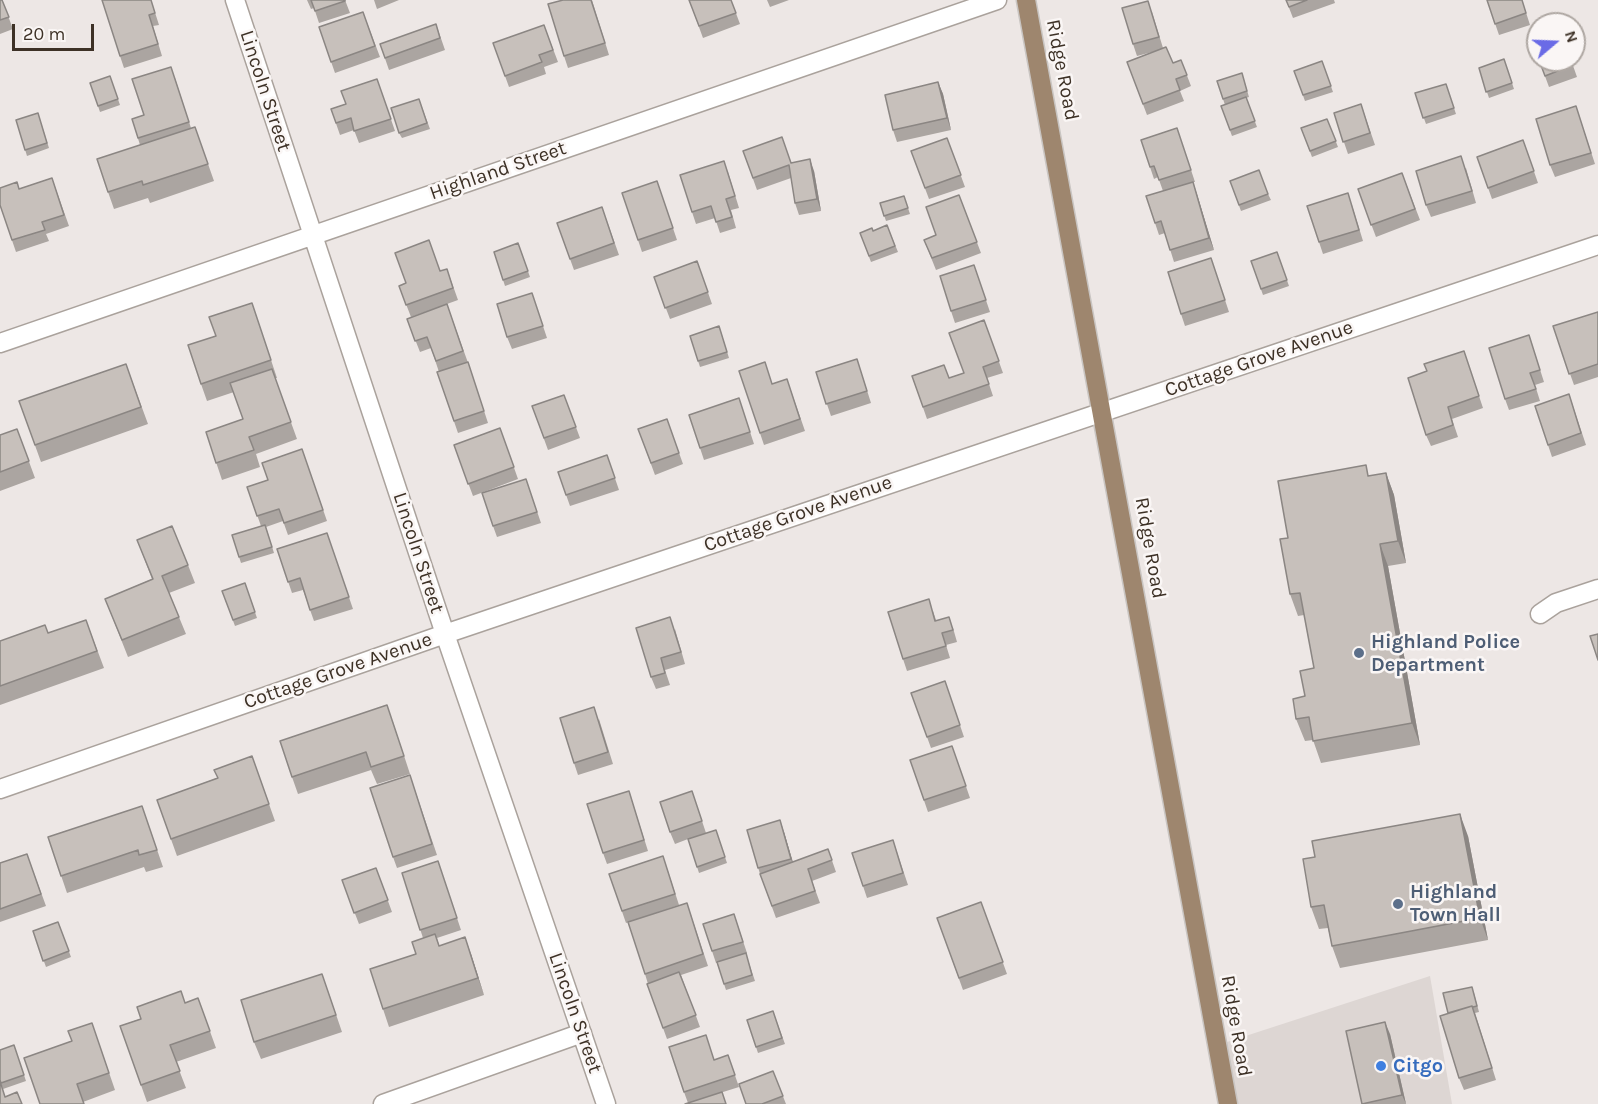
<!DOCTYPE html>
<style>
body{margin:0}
#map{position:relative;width:1598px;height:1104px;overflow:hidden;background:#ede7e5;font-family:Karla,sans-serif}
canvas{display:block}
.north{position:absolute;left:1526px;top:12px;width:60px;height:60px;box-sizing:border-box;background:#faf6f5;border:2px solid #aea7a2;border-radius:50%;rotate:71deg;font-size:16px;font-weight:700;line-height:24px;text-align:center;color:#3d3126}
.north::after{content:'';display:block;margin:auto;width:21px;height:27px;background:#6a6be6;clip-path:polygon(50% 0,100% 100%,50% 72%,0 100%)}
.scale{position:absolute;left:12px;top:24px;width:82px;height:27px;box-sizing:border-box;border:3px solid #3d3126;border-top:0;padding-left:8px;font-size:18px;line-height:21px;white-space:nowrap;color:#3d3126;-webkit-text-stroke:4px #faf6f5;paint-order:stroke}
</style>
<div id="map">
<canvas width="1598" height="1104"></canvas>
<div class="north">N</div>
<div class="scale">20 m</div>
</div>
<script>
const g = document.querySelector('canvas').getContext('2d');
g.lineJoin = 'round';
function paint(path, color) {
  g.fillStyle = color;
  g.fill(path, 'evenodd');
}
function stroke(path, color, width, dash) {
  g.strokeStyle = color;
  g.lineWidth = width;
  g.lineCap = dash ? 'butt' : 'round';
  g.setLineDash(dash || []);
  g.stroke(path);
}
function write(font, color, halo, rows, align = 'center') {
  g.font = font + ' Karla,sans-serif';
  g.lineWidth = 5;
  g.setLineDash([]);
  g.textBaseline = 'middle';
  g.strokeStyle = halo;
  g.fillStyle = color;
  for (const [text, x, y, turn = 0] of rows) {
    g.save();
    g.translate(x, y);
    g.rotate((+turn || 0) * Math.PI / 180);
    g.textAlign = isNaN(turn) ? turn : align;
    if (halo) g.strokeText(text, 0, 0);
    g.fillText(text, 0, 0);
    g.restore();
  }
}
paint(new Path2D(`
 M1430 976 1452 1104H1232L1221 1044Z`), '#ddd6d3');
const minor = new Path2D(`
 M235 0 445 634 606 1104
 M0 343 997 0
 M1540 614 1556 603 1598 589
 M0 789 445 634 1598 245
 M383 1104 582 1033`);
const primary = new Path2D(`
 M1026 0 1228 1104`);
stroke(minor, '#aaa29c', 21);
stroke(primary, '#c9c5c2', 21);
stroke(minor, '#fff', 18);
stroke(primary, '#9e866e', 18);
paint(new Path2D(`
 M0 0H2L13 29 0 34Z
 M151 0 159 25 153 26 162 56 124 68 120 56Z
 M307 0H345L350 13 319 23 314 8 311 9Z
 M374 0H399L377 9Z
 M592 0 609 55 568 68 564 56Z
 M689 0H731L740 24 703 38Z
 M767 0H789L770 7Z
 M1286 0H1334L1335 3 1293 18Z
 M1487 0H1522L1530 25 1499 35Z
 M363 12 380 57 335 73 319 27Z
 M1152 12 1163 48 1173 63 1181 60 1191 86 1180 91 1184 101 1147 115 1127 62 1156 51 1137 56 1133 44Z
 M436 24 445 50 389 70 380 44Z
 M544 25 558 62 544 67 546 74 509 87 493 43Z
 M1504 59 1514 89 1489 98 1479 68Z
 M1539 60H1571L1577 77 1549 87Z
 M1322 61 1333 92 1305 101 1294 71Z
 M1242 73 1249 97 1246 98 1257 127 1232 136 1221 106 1225 105 1217 81Z
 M110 76 120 105 100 112 98 106Z
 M175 78 191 128 195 127 214 181 150 203 148 198 114 209 108 192 140 145 132 119 144 115Z
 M377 79 395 131 359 143 354 130 340 135 331 109 346 104Z
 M938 82 943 94 951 130 897 142 893 130Z
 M1446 84 1456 114 1426 124 1415 93Z
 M419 99 430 129 402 138 399 133Z
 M1361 104 1375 145 1348 154 1334 113Z
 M1576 106 1595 164 1555 177 1550 165Z
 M38 113 49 148 27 156 16 120Z
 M1327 119 1338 147 1312 157 1301 128Z
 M1177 128 1195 182H1193L1214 250 1174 262 1165 233 1159 235 1155 223 1163 191 1158 177 1154 179 1141 140Z
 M947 138 965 187 929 199 911 151Z
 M1523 140 1538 183 1492 199 1477 157Z
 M743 151 791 163 814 171 821 211 799 215 795 203 791 178 757 190Z
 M1466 168 1476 203 1431 217 1426 205Z
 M728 172 739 208 731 210 736 228 720 233 715 218 696 224 692 212Z
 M1402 173 1420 220 1376 237 1358 189Z
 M52 178 69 226 46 234 49 241 16 252 0 205 19 189Z
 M657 181 677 240 642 252 638 240Z
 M1230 181 1268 194 1271 200 1241 211Z
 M959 195 981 253 936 270 924 240 936 235Z
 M904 196 910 214 886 221 880 203Z
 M1352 205 1363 241 1323 254 1319 242Z
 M602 207 619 255 574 270 557 223Z
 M887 225 898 252 871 262 860 233 873 231Z
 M518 243 530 277 505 286 494 252Z
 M1277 252 1289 286 1263 295 1251 261Z
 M1211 258 1229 312 1185 326 1181 314Z
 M697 261 712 304 670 319 654 277Z
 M974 265 990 312 955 323 951 311Z
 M447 269 458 300 411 317 399 286Z
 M252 303 277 378H275L297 439 256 454 260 467 222 480 206 432 243 419 234 392 207 401 201 384 216 336Z
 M447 304 472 374 488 423 458 433 437 372H439L431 348 420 352 407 319Z
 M536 305 547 338 512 349 507 337Z
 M1598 312V377L1574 385 1553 326Z
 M984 320 1003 373 987 378 993 396 927 419 912 376 949 378 964 373Z
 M721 332 729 358 700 367 690 336Z
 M1529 335 1544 382 1535 385 1540 401 1509 410 1505 399Z
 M1464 351 1483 408 1452 419 1458 437 1431 446 1426 435 1427 371Z
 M857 359 871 403 831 416 816 372Z
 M126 364 148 424 41 462 19 401Z
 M739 371 772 384 787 379 805 431 764 445Z
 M1569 394 1586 445 1552 457 1535 406Z
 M564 395 580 438 548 450 532 406Z
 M739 398 754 444 704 460 689 415Z
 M667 419 683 464 655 475 638 429Z
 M500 428 518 479 473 496 454 445Z
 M17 429 35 478 0 491V435Z
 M302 449 327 521 288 535 283 521 266 527 274 553 241 563 232 535 261 526 247 487 268 480Z
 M607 455 619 490 570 506 558 472Z
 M1386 473 1394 495 1406 563 1388 566 1420 745 1321 763 1313 740 1305 741 1296 719 1314 668 1304 615 1298 616 1290 594 1288 538 1370 476Z
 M526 479 541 523 497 537 493 526Z
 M327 533 353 609 314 621 303 590 292 593 277 549Z
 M137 540 188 565 195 583 169 593 186 634 128 657 105 599 152 579Z
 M245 583 257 618 235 626 222 591Z
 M933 611 936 620 953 628 957 642 946 645 950 658 907 671 903 659Z
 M86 620 104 668 0 705V641L48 633Z
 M675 629 685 664 665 670 670 685 656 689 651 677Z
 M945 681 964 737 931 748 911 693Z
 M599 719 613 764 578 775 574 763Z
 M393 722 410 774 377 784 371 770 298 794 292 777Z
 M952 746 970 798 928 812 910 760Z
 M252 756 275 821 177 856 157 800 217 778Z
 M414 787 437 855 397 868 393 857Z
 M629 791 648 851 607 864 603 853Z
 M692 791 706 833 716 830 727 863 699 873 688 839 675 844 670 832Z
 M142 806 163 867 146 872 144 867 67 893 48 837Z
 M747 830 784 832 793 862 828 849 836 872 812 881 820 903 776 918 760 874Z
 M1468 836 1488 940 1340 968 1332 946 1328 928 1319 929 1311 907Z
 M893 840 908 885 867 898 852 853Z
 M27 854 46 906 0 922V863Z
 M438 861 461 930 437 938 439 945 471 954 484 995 389 1027 383 1009 416 954 423 938 402 873Z
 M376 868 392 912 359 924 342 880Z
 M667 868 679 905 626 923 609 874Z
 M981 902 1007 974 963 990 937 918Z
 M734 914 747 953 746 954 755 981 726 990 717 963H716L703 924Z
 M691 915 708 966 681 975 700 1027 667 1039 647 984H648L645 974Z
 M58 922 71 957 46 967 33 931Z
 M328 991 342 1032 261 1059 254 1042Z
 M1474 993 1479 1012 1475 1013 1496 1080 1464 1090 1459 1078 1448 1013Z
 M198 998 216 1048 176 1062 186 1088 147 1102 120 1026Z
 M773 1011 785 1044 758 1053 747 1020Z
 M92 1023 115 1090 83 1102 24 1058 72 1041Z
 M1390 1034 1406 1104H1362Z
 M14 1045 26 1081 3 1089 0 1080Z
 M728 1055 739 1087 688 1103 684 1092 715 1060Z
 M773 1071 786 1104H746Z`), '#aba5a1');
paint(new Path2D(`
 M938 82 943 94 951 130 947 118Z
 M810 159 814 171 821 211 817 199Z
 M1193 182 1197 194 1214 250 1209 238Z
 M1386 473 1394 495 1406 563 1398 541Z
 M1380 544 1388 566 1420 745 1412 723Z
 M1460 814 1468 836 1488 940 1480 918Z
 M780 820 784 832 795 870 791 859Z
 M465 937 471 954 484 995 478 978Z
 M1385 1022 1390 1034 1406 1104 1402 1095Z`), '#8b8683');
const building = new Path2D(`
 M0 0H2L9 17 0 20Z
 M102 0H151L155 13 149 15 158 44 120 56Z
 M311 0H345V1L315 11Z
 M563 0H591L605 43 564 56 548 4Z
 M689 0H731L736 13 699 26Z
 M1286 0H1307L1289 7Z
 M1487 0H1522L1526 13 1495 24Z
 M1148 1 1159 37 1133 44 1122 8Z
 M363 12 375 46 331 62 319 27Z
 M436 24 440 38 385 58 380 44Z
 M544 25 553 50 539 55 542 62 505 76 493 43Z
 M1538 46V57L1534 48Z
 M1166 47 1173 63 1181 60 1187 75 1176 79 1180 90 1143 104 1127 62Z
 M1504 59 1512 83 1486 92 1479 68Z
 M1539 60H1571L1573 65 1545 76Z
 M1322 61 1331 86 1303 95 1294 71Z
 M171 67 189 122 138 138 132 119 144 115 132 79Z
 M1242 73 1247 91 1223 99 1217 81Z
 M110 76 118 99 98 106 90 83Z
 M377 79 391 119 354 131 351 118 336 123 331 109 346 104 341 91Z
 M938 82 947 118 893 130 885 95Z
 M1446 84 1454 108 1423 118 1415 93Z
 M1246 97 1255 121 1230 130 1221 106Z
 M419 99 427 123 399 133 391 108Z
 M1361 104 1370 133 1343 142 1334 113Z
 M1576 106 1591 153 1550 165 1536 119Z
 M38 113 47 143 25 150 16 120Z
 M1327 119 1336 141 1310 151 1301 128Z
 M195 127 208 164 143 185 142 181 108 192 97 159Z
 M1177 128 1191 170 1159 180 1154 166 1150 167 1141 140Z
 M782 137 791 163 810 159 817 199 795 203 789 165 753 178 743 151Z
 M947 138 961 175 925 188 911 151Z
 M1523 140 1534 171 1488 188 1477 157Z
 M1461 156 1472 191 1426 205 1416 171Z
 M724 161 735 196 726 199 732 217 716 222 711 206 692 212 680 175Z
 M1259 170 1268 194 1239 205 1230 181Z
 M1402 173 1415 209 1371 225 1358 189Z
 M52 178 64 215 42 222 45 230 12 240 0 205V188L17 182 19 189Z
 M657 181 673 228 638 240 622 193Z
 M1193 182 1209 238 1170 250 1161 221 1155 223 1146 196Z
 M1348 193 1359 230 1319 242 1307 206Z
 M959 195 977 242 932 258 924 240 936 235 926 207Z
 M904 196 908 208 884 216 880 203Z
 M602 207 614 243 570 259 557 223Z
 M887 225 895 246 869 256 860 233 872 228 873 231Z
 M429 240 440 271 447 269 453 288 406 305 399 286 406 283 395 253Z
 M518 243 528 271 503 280 494 252Z
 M1277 252 1287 280 1261 289 1251 261Z
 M1211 258 1225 300 1181 314 1168 272Z
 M697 261 708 292 665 308 654 277Z
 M974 265 986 300 951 311 940 276Z
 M532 293 543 326 507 337 497 304Z
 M252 303 271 360 201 384 188 345 216 336 209 317Z
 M447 304 463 351 436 361 427 337 415 341 407 319Z
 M1598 312V364L1569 374 1553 326Z
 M984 320 999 361 983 367 989 384 923 407 912 376 944 365 949 378 964 373 949 333Z
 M719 326 727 352 698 361 690 336Z
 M1529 335 1540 370 1530 373 1536 389 1505 399 1489 348Z
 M1464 351 1479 396 1448 407 1453 425 1426 435 1408 378 1427 371 1424 364Z
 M857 359 867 391 826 404 816 372Z
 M468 362 484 411 454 421 437 372Z
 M765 362 772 384 787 379 800 419 760 433 739 371Z
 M126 364 141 407 35 445 19 401Z
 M272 369 291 422 249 437 254 450 216 463 206 432 243 419 230 383Z
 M1569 394 1581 433 1548 445 1535 406Z
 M564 395 576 427 544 438 532 406Z
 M739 398 750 432 700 448 689 415Z
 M667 419 679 453 651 463 638 429Z
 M500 428 514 467 468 484 454 445Z
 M17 429 29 461 0 472V435Z
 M302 449 323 510 284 523 279 509 257 516 247 487 268 480 262 463Z
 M607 455 615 478 566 495 558 472Z
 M1366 465 1368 476 1386 473 1398 541 1380 544 1412 723 1313 741 1309 717 1296 719 1293 699 1305 696 1300 671 1314 668 1300 593 1290 594 1280 539 1288 538 1278 481Z
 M526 479 537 512 493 526 482 493Z
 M265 525 272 547 239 557 232 535Z
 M172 526 188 565 162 576 179 617 122 640 105 599 153 579 137 540Z
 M327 533 349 597 310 610 300 578 288 582 277 549Z
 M245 583 255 612 233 620 222 591Z
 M929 599 935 621 949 617 953 630 942 633 946 646 903 659 888 612Z
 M670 617 681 652 661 658 665 673 651 677 636 628Z
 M86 620 97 651 0 686V641L45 625 48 633Z
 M1598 634V660L1590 636Z
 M945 681 960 725 927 737 911 693Z
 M387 705 404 756 371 767 366 752 292 777 280 741Z
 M594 707 608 752 574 763 560 718Z
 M952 746 966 786 924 800 910 760Z
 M252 756 269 804 171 839 157 800 218 778 214 770Z
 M410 775 432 844 393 857 370 788Z
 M629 791 644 840 603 853 587 804Z
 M692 791 702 821 670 832 660 802Z
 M142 806 157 850 139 855 138 850 61 876 48 837Z
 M1460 814 1480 918 1332 946 1324 905 1311 907 1303 859 1315 857 1312 841Z
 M780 820 791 859 758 868 747 830Z
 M716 830 725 857 697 867 688 839Z
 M893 840 903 873 863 886 852 853Z
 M828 849 832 860 808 869 815 891 772 906 760 874Z
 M27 854 41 894 0 909V863Z
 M663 856 675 894 622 911 609 874Z
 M438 861 457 918 420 930 402 873Z
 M376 868 388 900 354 913 342 880Z
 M981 902 1003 962 959 978 937 918Z
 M687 903 703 954 645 974 628 922Z
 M734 914 743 942 712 951 703 924Z
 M58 922 69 951 43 961 33 931Z
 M435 934 439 946 465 937 478 978 383 1009 370 969 416 954 412 942Z
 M746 953 752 975 724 984 717 962Z
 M679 972 696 1015 663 1028 647 984Z
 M322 974 336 1015 254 1042 241 1000Z
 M1472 987 1477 1006 1473 1007 1472 1006 1448 1013 1443 993Z
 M181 991 185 1003 198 998 210 1031 170 1045 180 1071 141 1085 120 1026 141 1019 137 1007Z
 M1472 1006 1492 1068 1459 1078 1440 1016Z
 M773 1011 782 1038 756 1047 747 1020Z
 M1385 1022 1402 1095 1362 1104 1346 1031Z
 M92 1023 109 1073 77 1084 84 1104H40L24 1058 72 1041 68 1031Z
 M706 1035 714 1060 728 1055 735 1075 684 1092 669 1047Z
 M14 1045 24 1075 1 1083 0 1080V1050Z
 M773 1071 783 1096 762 1104H746L739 1084Z
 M0 1081 5 1097 17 1092 22 1104H0Z
 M722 1092 726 1104H685Z`);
paint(building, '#c7c0bb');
stroke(building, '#8b8683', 1.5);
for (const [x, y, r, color] of [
 [1359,653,6,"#5c6f8a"],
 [1398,904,6,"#5c6f8a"],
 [1381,1066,6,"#3f7fe0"]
]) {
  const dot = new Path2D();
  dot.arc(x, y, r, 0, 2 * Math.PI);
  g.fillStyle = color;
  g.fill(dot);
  stroke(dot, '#faf6f5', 2);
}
write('20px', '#3d3126', '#faf6f5', [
 ["Ridge Road",1062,70,79],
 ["Lincoln Street",265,91,72],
 ["Highland Street",498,171,-19],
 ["Cottage Grove Avenue",1259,359,-19],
 ["Cottage Grove Avenue",798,514,-19],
 ["Ridge Road",1150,548,80],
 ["Lincoln Street",418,553,72],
 ["Cottage Grove Avenue",338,671,-19],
 ["Lincoln Street",575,1013,71],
 ["Ridge Road",1236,1026,80]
]);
write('bold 20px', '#4e5e75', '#faf6f5', [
 ["Highland Police",1371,642],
 ["Department",1371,665],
 ["Highland",1410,892],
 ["Town Hall",1410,915]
], 'left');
write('bold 20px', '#366cbe', '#faf6f5', [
 ["Citgo",1393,1066]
], 'left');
</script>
